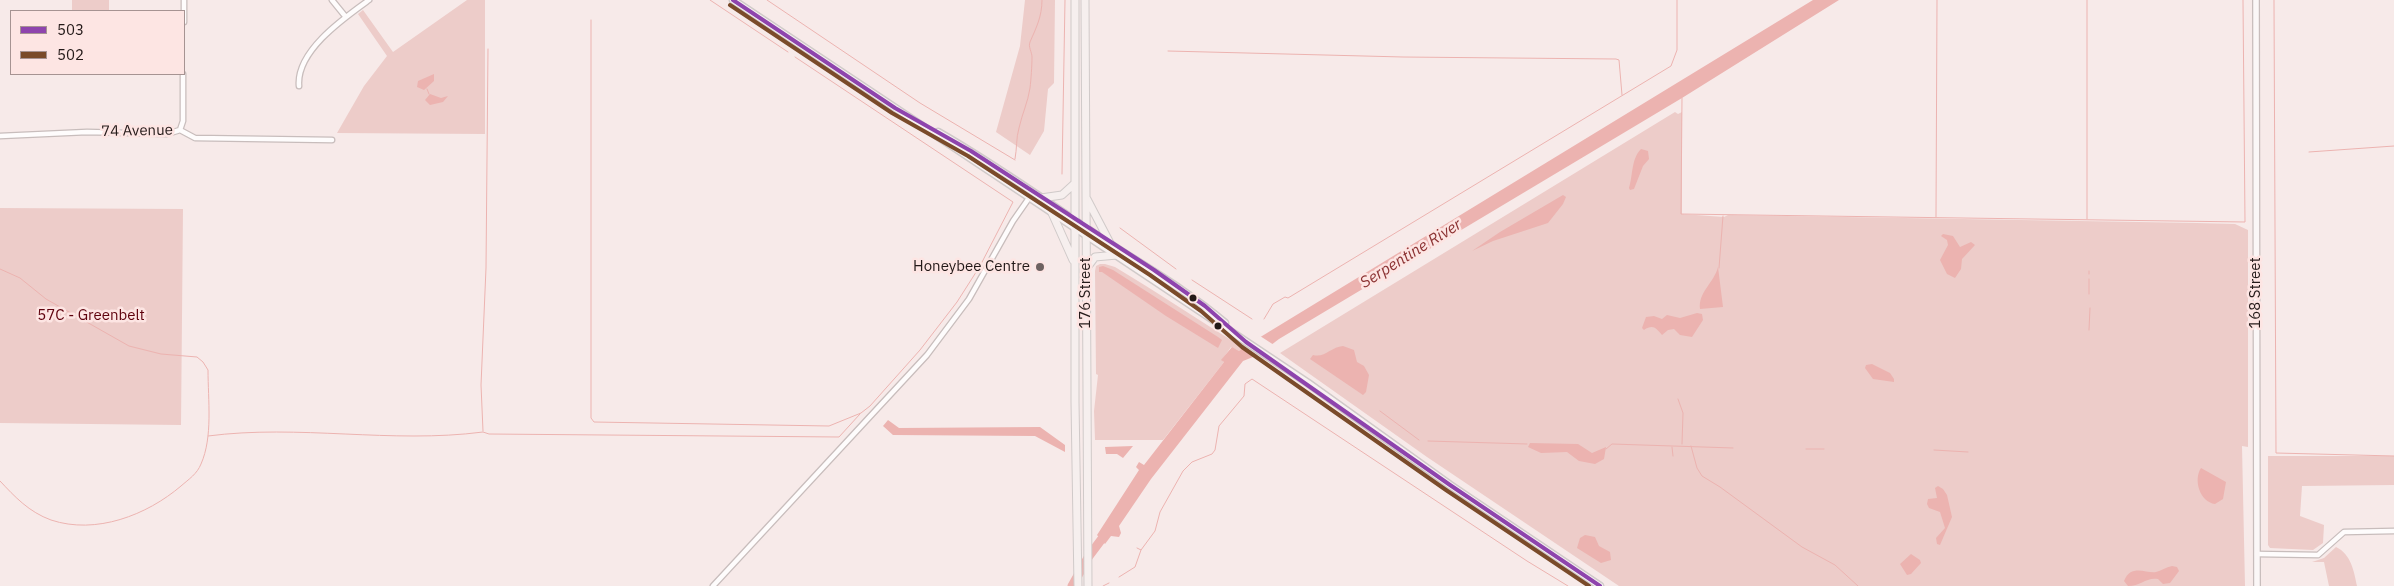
<!DOCTYPE html>
<style>
body{margin:0}
#map{position:relative;width:2394px;height:586px;overflow:hidden;background:#f7eae9;font-family:"IBM Plex Sans",sans-serif}
canvas{display:block}
.legend{position:absolute;left:10px;top:10px;width:175px;height:65px;box-sizing:border-box;background:#fde5e3;border:1px solid #a69392;margin:0;padding:6px 9px;list-style:none;font-size:15px;color:#231918}
.legend li{display:flex;align-items:center;gap:10px;height:25px}
.legend b{width:25px;border:1px solid #a69392}
</style>
<div id="map">
<canvas width="2394" height="586"></canvas>
<ul class="legend">
<li><b style="height:6px;background:#8e44ad"></b>503</li>
<li><b style="height:6px;background:#7a4b2a"></b>502</li>
</ul>
</div>
<script>
const g = document.querySelector('canvas').getContext('2d');
g.lineJoin = 'round';
function paint(path, color) {
  g.fillStyle = color;
  g.fill(path, 'evenodd');
}
function stroke(path, color, width, dash) {
  g.strokeStyle = color;
  g.lineWidth = width;
  g.lineCap = dash ? 'butt' : 'round';
  g.setLineDash(dash || []);
  g.stroke(path);
}
function write(font, color, halo, rows, align = 'center') {
  g.font = font + ' "IBM Plex Sans",sans-serif';
  g.lineWidth = 5;
  g.setLineDash([]);
  g.textBaseline = 'middle';
  g.strokeStyle = halo;
  g.fillStyle = color;
  for (const [text, x, y, turn = 0] of rows) {
    g.save();
    g.translate(x, y);
    g.rotate((+turn || 0) * Math.PI / 180);
    g.textAlign = isNaN(turn) ? turn : align;
    if (halo) g.strokeText(text, 0, 0);
    g.fillText(text, 0, 0);
    g.restore();
  }
}
paint(new Path2D(`
 M72 0H109V11H72Z
 M467 0H485V134L337 133 364 86 387 56 358 14 363 10 393 52Z
 M1025 0H1055L1054 83 1048 89 1044 131 1030 155 996 132 1020 46Z
 M1675 112 1678 114 1682 112V214L1724 217 1728 215 2197 223 2235 224 2248 230V447L2242 446 2245 586H1619L1427 457 1280 353Z
 M0 208 183 209 181 425 0 423Z
 M1100 264H1105L1115 267C1159 293 1201 322 1244 348L1239 351 1231 347 1222 360 1224 362 1163 440H1095L1094 411 1098 375 1096 374 1095 271 1096 266Z
 M2268 456H2394V485L2302 486 2300 516 2324 525 2323 543 2313 550 2270 548 2268 545Z
 M2336 547C2351 554 2354 571 2357 586H2329L2324 562H2312L2324 558Z`), '#edccc9');
paint(new Path2D(`
 M1813 0H1839L1682 98 1279 339 1258 355 1243 361 1151 479 1119 526 1121 533 1119 537 1111 536 1105 544 1097 535 1139 470 1136 467 1139 462 1144 465 1224 362 1221 360 1232 347 1239 351 1244 347Z
 M434 74V81L424 90 417 87 418 81Z
 M430 94 441 98 448 96 443 102 430 105 425 100Z
 M1641 149 1648 151 1649 159 1643 166 1634 189 1630 190 1629 188C1633 176 1631 159 1641 149Z
 M1563 195 1566 197 1563 204 1548 223 1493 241 1472 251 1500 232Z
 M1943 234 1953 236 1960 247 1971 242 1975 245 1962 259 1961 269 1955 278 1947 274 1940 260 1948 245 1947 240 1941 236Z
 M1103 266 1113 270 1218 337 1222 340 1218 348 1166 316 1102 272H1099V267Z
 M1718 267 1723 307 1700 309C1698 292 1714 283 1718 267Z
 M1697 313 1702 314 1703 320 1692 337 1680 335 1674 329 1668 330 1662 335C1656 328 1653 324 1644 330L1642 328 1646 317 1654 316 1662 319 1667 315 1680 318Z
 M1343 346 1354 350 1357 362 1364 366 1369 375 1366 392 1363 395 1310 359 1313 355C1325 358 1331 347 1343 346Z
 M1872 364 1890 373 1894 379V382L1873 379 1865 368 1866 365Z
 M888 420 899 428 1040 427 1065 445V452L1035 436 893 435 883 426Z
 M1530 443 1578 444 1592 453 1606 447 1604 459 1595 464 1579 461 1567 452 1541 453 1528 447Z
 M1133 446 1123 458 1117 454H1106L1105 447Z
 M2201 468 2226 482 2223 499 2215 504C2200 502 2193 480 2201 468Z
 M1938 486 1943 489 1947 495 1952 517 1940 545 1937 544 1936 538 1945 528 1940 512 1929 508 1927 504 1928 499 1937 498 1935 488Z
 M1585 535 1595 537 1599 546 1610 552 1611 560 1601 563 1577 548 1580 538Z
 M1911 554 1920 560 1921 563 1911 574 1907 575 1900 564Z
 M2172 566 2177 567 2179 571 2170 583 2163 584 2158 579C2146 577 2141 586 2128 586L2124 581C2131 563 2147 574 2156 572 2161 571 2166 567 2172 566Z`), '#ecb3b0');
paint(new Path2D(`
 M1260 336 1274 345 1260 357 1243 346Z`), '#f7eae9');
stroke(new Path2D(`
 M710 0 788 52
 M767 0 920 103 1015 160
 M2274 0 2276 453 2394 456
 M591 20V418L594 422 829 426 861 413 870 406 920 350 957 302 980 266 1013 202 795 57
 M1168 51 1403 57 1616 59 1619 60 1622 95
 M427 89 429 94
 M1682 98 1681 214 2245 222 2243 0
 M2309 152 2394 146
 M1015 159C1017 149 1016 138 1019 128 1022 114 1028 102 1030 88 1031 80 1032 65 1032 57 1032 52 1028 47 1030 42 1036 28 1042 17 1042 0
 M1062 174 1065 0
 M1936 217 1937 0
 M2087 219V0
 M1120 228 1176 269
 M1719 268 1723 216
 M0 269 20 278 46 299 129 346 161 354 197 357 203 362 208 370C208 400 213 437 201 464 197 474 189 479 181 486 147 515 96 535 51 520 29 512 15 497 0 481
 M2089 274V271
 M2089 279V294
 M1192 280 1252 319
 M1264 319 1273 304 1285 297 1288 298 1671 66 1677 50V0
 M2089 330 2090 308
 M1678 399 1683 413 1682 444
 M1380 411 1419 440
 M483 431 481 385 486 268 488 49
 M208 436C299 424 391 444 483 432L489 434 839 437 860 414
 M1428 441 1527 444
 M1691 446 1697 468 1702 476 1720 487 1802 547 1835 565 1858 586
 M1672 447 1673 456
 M1606 449 1612 444 1733 448
 M1806 449H1824
 M1934 450 1968 452
 M1137 548 1141 550 1155 531 1160 512 1183 471 1192 462 1212 454 1215 450 1219 426 1244 396 1245 384 1252 379 1527 561 1568 586
 M1119 577 1135 567 1141 550
 M1103 586 1109 583`), '#ecb3b0', 1);
stroke(new Path2D(`
 M1072 586 1089 556 1107 532`), '#ecb3b0', 9);
const minor = new Path2D(`
 M332 0 345 16
 M184 22V0
 M299 86C296 51 344 18 369 0
 M180 130 195 138 332 140
 M180 130 183 121V74
 M0 136 87 132 167 134 180 130
 M2257 554 2318 555 2344 532 2394 531
 M713 586 927 355 969 299 1013 221 1029 198`);
const secondary = new Path2D(`
 M2256 0 2257 586`);
const primary = new Path2D(`
 M733 0 1308 383 1450 485 1600 586
 M938 132C989 161 1037 195 1086 228 1132 260 1182 286 1225 323`);
const trunk = new Path2D(`
 M1075 0V402L1078 586
 M1085 0 1088 586
 M1041 198 1062 195 1074 184
 M1087 199 1110 243
 M1052 213 1073 260
 M1086 269 1095 257 1117 255`);
stroke(minor, '#c8bdbc', 7);
stroke(secondary, '#c8bdbc', 8);
stroke(primary, '#d0cac9', 9);
stroke(trunk, '#d0cac9', 9);
stroke(minor, '#fefcfc', 4.5);
stroke(secondary, '#fbf7f7', 5.5);
stroke(primary, '#f8f2f2', 6);
stroke(trunk, '#f6efee', 7);
stroke(new Path2D(`
 M733 0 895 108 971 151 1154 270 1205 306 1246 342 1450 485 1600 586`), '#8e44ad', 4);
stroke(new Path2D(`
 M730 5 892 113 968 156 1150 275 1201 311 1242 347 1446 490 1589 586`), '#7a4b2a', 4);
for (const [x, y, r, color] of [
 [1040,267,5,"#6d6261"],
 [1193,298,4.5,"#231918"],
 [1218,326,4.5,"#231918"]
]) {
  const dot = new Path2D();
  dot.arc(x, y, r, 0, 2 * Math.PI);
  g.fillStyle = color;
  g.fill(dot);
  stroke(dot, '#fde5e3', 2);
}
write('15px', '#231918', '#fde5e3', [
 ["74 Avenue",137,131,-1],
 ["176 Street",1086,293,-90],
 ["168 Street",2256,293,-90]
]);
write('15px', '#231918', '#fde5e3', [
 ["Honeybee Centre",1030,267]
], 'right');
write('15px', '#5f020d', '#fde5e3', [
 ["57C - Greenbelt",91,316]
]);
write('italic 16px', '#8c3333', '#fde5e3', [
 ["Serpentine River",1411,254,-32]
]);
</script>
